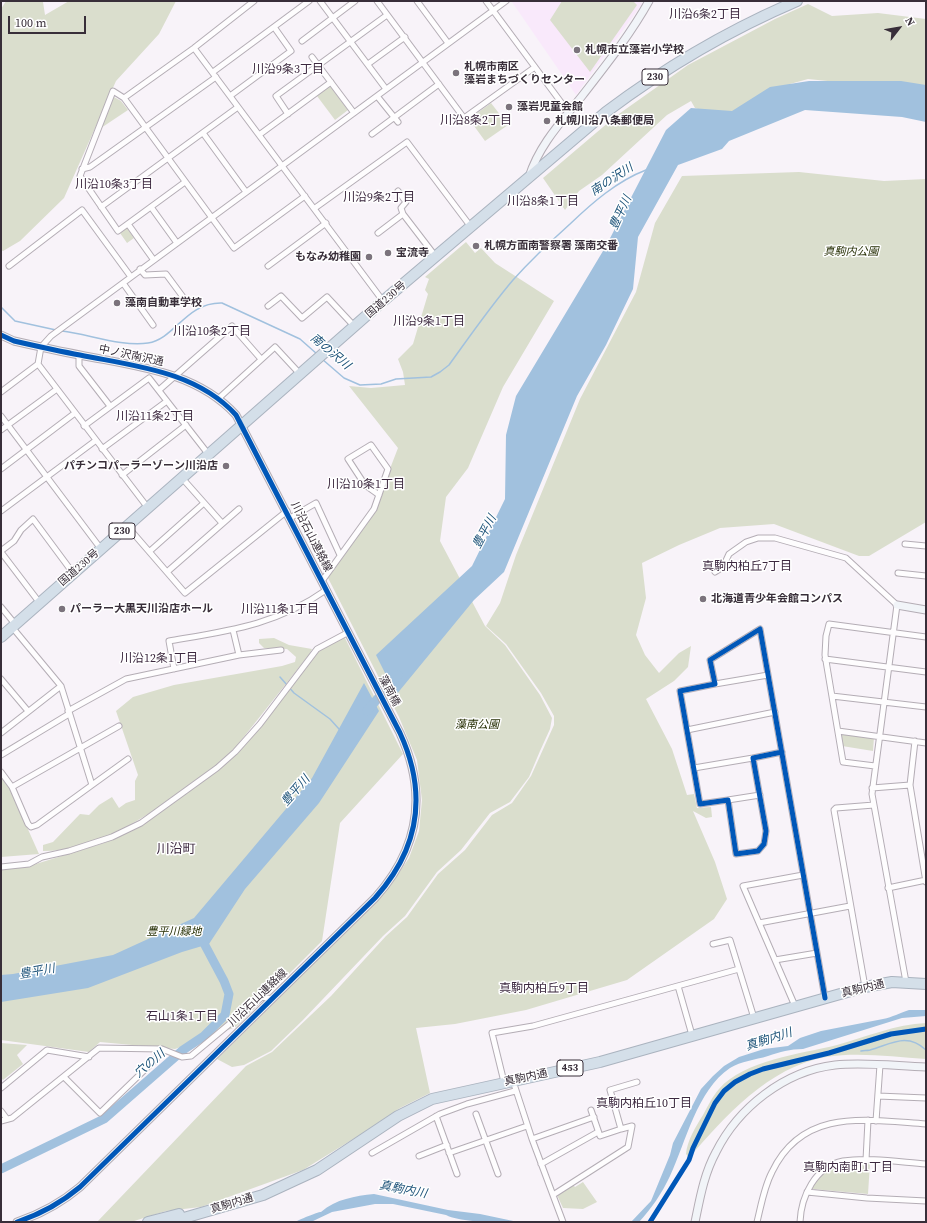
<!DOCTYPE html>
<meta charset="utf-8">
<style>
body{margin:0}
#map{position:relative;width:927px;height:1223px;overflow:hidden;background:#f8f3f9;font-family:"Source Serif 4",serif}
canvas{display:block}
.frame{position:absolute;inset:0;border:2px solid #382e39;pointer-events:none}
.north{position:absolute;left:879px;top:8px;width:40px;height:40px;-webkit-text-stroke:3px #fff;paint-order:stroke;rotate:59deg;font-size:11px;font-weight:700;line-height:16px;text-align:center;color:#382e39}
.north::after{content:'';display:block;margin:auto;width:14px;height:18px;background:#382e39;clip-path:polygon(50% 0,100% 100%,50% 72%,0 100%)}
.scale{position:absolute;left:8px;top:16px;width:78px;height:18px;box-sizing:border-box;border:2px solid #382e39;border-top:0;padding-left:5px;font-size:12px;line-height:14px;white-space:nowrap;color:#382e39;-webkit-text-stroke:3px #fff;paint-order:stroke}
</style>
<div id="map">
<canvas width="927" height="1223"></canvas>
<div class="frame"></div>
<div class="north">N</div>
<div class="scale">100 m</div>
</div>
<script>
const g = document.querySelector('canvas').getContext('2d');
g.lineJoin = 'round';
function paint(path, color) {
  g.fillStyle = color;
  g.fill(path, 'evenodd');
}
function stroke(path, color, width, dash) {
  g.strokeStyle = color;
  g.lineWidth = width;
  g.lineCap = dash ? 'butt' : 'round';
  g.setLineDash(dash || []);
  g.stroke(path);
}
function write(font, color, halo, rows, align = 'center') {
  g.font = font + ' "Source Serif 4","Noto Sans JP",serif';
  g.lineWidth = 3;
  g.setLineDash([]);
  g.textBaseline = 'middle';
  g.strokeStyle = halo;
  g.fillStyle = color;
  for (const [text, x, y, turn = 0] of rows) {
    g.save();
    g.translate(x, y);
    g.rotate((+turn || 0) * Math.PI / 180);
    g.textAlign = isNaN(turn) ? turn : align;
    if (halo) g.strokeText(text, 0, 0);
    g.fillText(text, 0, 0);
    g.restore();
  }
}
paint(new Path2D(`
 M514 1H639L642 4 576 95 512 2Z`), '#f9e9fb');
paint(new Path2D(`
 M6 1 43 2 45 15 69 1H176L159 34 116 81 64 198 20 241 3 251 1 250V9Z
 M562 1H633L637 5 590 72 550 20Z
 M808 4 832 16 878 13 926 19V86L847 83 808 79 790 84 735 113H710L695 108 691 101 667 115 602 175 579 191 565 210 543 178 616 116 688 65 775 19Z
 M330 86 348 110 335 120 317 96Z
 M114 97 121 101 128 110 101 128Z
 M491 103 508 125 485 141 469 119Z
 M799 172 884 181 926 179V522L869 556H859L774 524 720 528 679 545 642 563 646 598 636 635 645 655 659 673 679 653 691 646 688 667 674 681 646 699 672 749 687 795 694 794 697 808 711 807 712 817 706 818 693 811 715 862 727 899 714 919 627 980 526 1010 455 1024 416 1028 430 1093 400 1108 358 1136 303 1170 201 1207 166 1211 131 1222H97L246 1066 272 1052 331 996 386 936 407 917 438 874 465 850 492 815 512 803 531 776 554 725V716L541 693 506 644 486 626 500 603 516 555 580 399 636 292 655 223 682 176Z
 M127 228 134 238 127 243 120 233Z
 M466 242 475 253 481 248 495 263 554 301 503 387 468 468 446 497 440 541 485 626 505 645 540 695 552 718 550 729 540 751 529 777 510 802 490 813 461 850 437 872 405 916 383 936 302 1021 271 1051 244 1065 232 1067 217 1059 345 933 390 886 409 858 419 831 422 800 417 760 399 717 327 576 374 510 398 448 349 386 371 388 405 385 403 372 398 359 413 344 428 294 425 290 429 279 425 277Z
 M344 636 403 754 340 823 322 941 236 1027 175 1049 100 1042 89 1052 1 1040V869L26 867 104 843 140 825 221 768 317 651Z
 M274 638 289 645 312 649 309 655 231 753C215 767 198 779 181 792 141 820 94 851 43 851V845L53 842 80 814 89 815 99 805 112 797 119 808 126 803 135 800V781L138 775 116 711 133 697 174 685 282 666 295 662 296 657 287 649 264 648 259 643V639Z
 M840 733 874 737 873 751 842 746Z
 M1 776 10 789 39 854 1 857Z
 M926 1023V1059C893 1057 859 1052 826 1057 769 1067 725 1116 689 1158L686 1154C687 1141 696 1126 703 1115 708 1106 712 1097 719 1089 744 1060 801 1054 837 1045 866 1037 896 1024 926 1023Z
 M1 1043 27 1045 17 1055 23 1064 3 1080 1 1078Z
 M847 1163H870L868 1194 812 1189C818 1175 832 1166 847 1163Z
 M583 1182 597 1202 583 1209 563 1208 557 1195 573 1185 575 1187Z`), '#dadecd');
paint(new Path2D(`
 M809 81H901L926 85V122L902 117 805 110 729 141 722 149 678 165 638 237 633 289 606 345 577 396 504 572 474 600 396 695 376 655 472 566 505 499 506 435 516 396 606 246 666 130 691 108 732 111 770 87Z
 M364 683 379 711 319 803 245 889 209 944 182 952 88 988 1 1002V975L13 974 113 955 194 918 312 778Z
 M909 1010H926V1016L902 1018 803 1049C790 1049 780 1052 768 1056 755 1060 741 1061 730 1068 697 1090 686 1142 670 1176 662 1193 652 1208 639 1222H631L651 1201 670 1155 673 1143 701 1089 713 1076 724 1066 739 1057 764 1049 788 1046 800 1038 821 1031 883 1019C893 1017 899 1013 909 1010Z
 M374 1194 448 1210 480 1214 518 1222C499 1222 462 1223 446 1215L393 1204H375L332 1212 311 1222H295C299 1220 317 1212 321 1212 336 1199 355 1196 374 1194Z`), '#a1c1de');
stroke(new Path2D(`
 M1 307 15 321 56 330
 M62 331C88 334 122 347 148 343 175 339 186 302 222 303L300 339 317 354
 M322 359 344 378 360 385 381 384 396 379 431 377 440 372 449 365C470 336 490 307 513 280 531 260 550 242 570 224 592 203 617 181 646 170
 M280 677 294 693 330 719 339 729
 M861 1051C864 1050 866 1051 870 1050 891 1044 907 1032 926 1050`), '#a1c1de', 1.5);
stroke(new Path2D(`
 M367 711 398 675
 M1 1169 104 1119 183 1050 204 1036 225 1015 229 994 224 981 199 934`), '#a1c1de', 9);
const street = new Path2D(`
 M320 1 386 89
 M377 1 464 118 535 67
 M417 1 448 43
 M486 1 569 113
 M302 41 355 1
 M194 48 383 301
 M312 57 354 113
 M368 64 405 37
 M213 72 309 1
 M230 96 291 51 274 27
 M377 96 398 122
 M124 98 194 48 254 1
 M288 114 276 96 387 15
 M203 133 246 192
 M372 134 439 84
 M259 135 331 82
 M82 169 90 167 216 77
 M185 182 118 231 80 176 113 91 124 98 234 248 305 196
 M398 191 406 202 401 208 403 214 436 257
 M101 207 238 107
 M151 207 177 243
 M315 208 407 142 471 227
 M128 224 153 259
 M378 233 403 214
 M9 266 82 210 131 277
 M268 266 326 223
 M140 269 145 275 166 274 186 301
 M123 283 153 325
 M268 306 281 296 302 318 327 297 355 327
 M79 355V366L110 406
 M159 390 232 326 261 359
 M1 392 38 364
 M219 398 275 347 300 374
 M1 416 101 549
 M84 426 149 378 209 455
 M1 430 57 389
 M102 449 167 401
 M1 469 75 413
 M122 475 186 425
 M182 478 222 523
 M148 508 38 364 41 347 51 336 506 1
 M1 511 95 441
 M290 518 316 503 340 555
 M127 526 185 593 287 511
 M905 544 926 546
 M1 551 14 541 21 530 33 519 73 573
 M150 551 204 503
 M1 552 39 602
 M167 572 239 509
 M715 572 723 567 729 554 746 542 758 538H775L846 558 897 605 872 794 906 982
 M898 573 926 576
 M322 581 374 509 388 469 371 445 348 459 365 485 379 495
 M1 607 15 624
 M233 630 239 655
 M825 659 926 672
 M174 669 169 641C227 631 277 625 326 590
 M1 679 28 711
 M715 684 768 675
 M832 696 926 707
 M68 711 126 679 239 655 281 650
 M687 730 775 712
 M838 731 926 743
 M1 733 61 686
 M915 741 910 785 926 882
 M782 752 753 758 766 831 764 844 758 851 736 854 728 800 700 804 680 691 715 684 710 660 760 629 825 998
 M1 755 69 714
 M875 766 843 762 825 655 826 636 829 624 926 637
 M694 768 753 758
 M1 772 12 787 28 824 31 827 37 825 92 785 61 686 12 627
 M92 785 128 759
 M12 787 119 726
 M872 788 910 785
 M728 800 760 795
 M1 867 29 864 42 857 69 851 112 837 141 823 217 768 235 752 260 724 317 649 347 633
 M888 888 926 880
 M759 923 850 906
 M713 944 730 940 754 1018
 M775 960 817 953
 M678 986 692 1035
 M865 987 834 810 836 808 874 805
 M795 1006 743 886 803 875
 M64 1077 100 1113 158 1057 162 1049
 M513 1081 532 1139 563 1222
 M504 1082 492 1033 533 1026 739 969
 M1 1088 47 1050 89 1057
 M878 1096 926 1098
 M591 1110 600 1136 621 1129
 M1 1111 7 1119
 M476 1114 498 1174
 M436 1116 457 1174
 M1 1121 12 1118 99 1048 162 1049 182 1057 191 1056 262 997 272 999
 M876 1121 880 1065
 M532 1139 594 1117
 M372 1153 440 1114 467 1104 515 1091
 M449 1153 527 1126
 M419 1156 447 1145
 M866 1160 868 1120
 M541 1164 598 1132
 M807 1192 867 1198 926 1201
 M553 1195 628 1147 632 1126 621 1129 610 1090 637 1082
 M757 1222C761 1206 764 1187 772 1172 803 1107 867 1120 926 1124
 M800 1222C801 1197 815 1166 843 1161 869 1157 899 1162 926 1164`);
const secondary = new Path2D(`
 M529 177C539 145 562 121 582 96 606 65 630 35 649 1
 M1 335 14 341C36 346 58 351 80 355 134 366 196 371 236 415L400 733C428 794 419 849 375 898L80 1187C61 1203 41 1214 17 1222
 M897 605 926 610
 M695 1222C700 1198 704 1174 716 1152 738 1108 784 1071 835 1065 865 1062 896 1066 926 1067`);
const highway = new Path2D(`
 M1 637 383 301 606 112C666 67 729 30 797 1
 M148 1222 179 1214
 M170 1222 263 1195 291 1182 317 1170 398 1116 432 1099 600 1062 865 987 892 982 926 984`);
stroke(street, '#b4adb5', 7);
stroke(secondary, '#b4adb5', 9);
stroke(highway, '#aab3bf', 12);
stroke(street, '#fefdfe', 5);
stroke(secondary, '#f1f4f8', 7);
stroke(highway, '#d4dfe9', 10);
stroke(new Path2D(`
 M1 335 14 341C36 346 58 351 80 355 134 366 196 371 236 415L400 733C428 794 419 849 375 898L80 1187C61 1203 41 1214 17 1222
 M782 752 753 758 766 831 764 844 758 851 736 854 728 800 700 804 680 691 715 684 710 660 760 629 825 998
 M650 1222 689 1160 693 1148 715 1103 724 1091 735 1082 750 1074 763 1069 829 1053 891 1034 926 1029`), '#0057b8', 5);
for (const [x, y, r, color] of [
 [577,50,4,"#7b737c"],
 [456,73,4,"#7b737c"],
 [509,107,4,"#7b737c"],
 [547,121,4,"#7b737c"],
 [476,246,4,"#7b737c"],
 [388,253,4,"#7b737c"],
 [369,257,4,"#7b737c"],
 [117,303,4,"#7b737c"],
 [226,466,4,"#7b737c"],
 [703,599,4,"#7b737c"],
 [62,609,4,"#7b737c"]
]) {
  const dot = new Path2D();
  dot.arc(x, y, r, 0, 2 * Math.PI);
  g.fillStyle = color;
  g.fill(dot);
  stroke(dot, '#fff', 1.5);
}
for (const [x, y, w] of [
 [655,77,26],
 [122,531,26],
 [570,1068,26]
]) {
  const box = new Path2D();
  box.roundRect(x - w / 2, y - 8, w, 16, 3);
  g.fillStyle = '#fff';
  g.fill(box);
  stroke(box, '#382e39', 1);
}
write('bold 10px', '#382e39', null, [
 ["230",655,77],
 ["230",122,531],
 ["453",570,1068]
]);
write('bold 11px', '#382e39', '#fff', [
 ["札幌市立藻岩小学校",585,50],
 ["札幌市南区",464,67],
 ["藻岩まちづくりセンター",464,80],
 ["藻岩児童会館",517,107],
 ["札幌川沿八条郵便局",555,121],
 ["札幌方面南警察署 藻南交番",484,246],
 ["宝流寺",396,253],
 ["もなみ幼稚園",361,257,"right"],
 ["藻南自動車学校",125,303],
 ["パチンコパーラーゾーン川沿店",218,466,"right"],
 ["北海道青少年会館コンパス",711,599],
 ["パーラー大黒天川沿店ホール",70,609]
], 'left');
write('italic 11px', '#262f04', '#fff', [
 ["真駒内公園",851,252],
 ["藻南公園",477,725],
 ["豊平川緑地",174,932]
]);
write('11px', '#382e39', '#fff', [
 ["国道230号",386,300,-41],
 ["中ノ沢南沢通",131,356,12],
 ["川沿石山連絡線",311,537,63],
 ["国道230号",79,568,-41],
 ["藻南橋",389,691,62],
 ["真駒内通",863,989,-13],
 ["川沿石山連絡線",258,998,-44],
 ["真駒内通",526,1078,-12],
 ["真駒内通",232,1204,-17]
]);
write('12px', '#3c283f', '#fff', [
 ["川沿6条2丁目",705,15],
 ["川沿9条3丁目",288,70],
 ["川沿8条2丁目",476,121],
 ["川沿10条3丁目",114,185],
 ["川沿9条2丁目",379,198],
 ["川沿8条1丁目",543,202],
 ["川沿9条1丁目",429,322],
 ["川沿10条2丁目",212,332],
 ["川沿11条2丁目",155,417],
 ["川沿10条1丁目",366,485],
 ["真駒内柏丘7丁目",747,567],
 ["川沿11条1丁目",280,610],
 ["川沿12条1丁目",159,659],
 ["真駒内柏丘9丁目",544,989],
 ["石山1条1丁目",182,1017],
 ["真駒内柏丘10丁目",644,1104],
 ["真駒内南町1丁目",848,1168]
]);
write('italic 12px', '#1d5379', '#fff', [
 ["南の沢川",612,180,-33],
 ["豊平川",621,213,-65],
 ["南の沢川",330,352,40],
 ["豊平川",485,532,-62],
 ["豊平川",296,791,-49],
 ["豊平川",37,972,-10],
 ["真駒内川",769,1040,-18],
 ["穴の川",150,1064,-41],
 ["真駒内川",403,1190,11]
]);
write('13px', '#3c283f', '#fff', [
 ["川沿町",176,850]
]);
</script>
